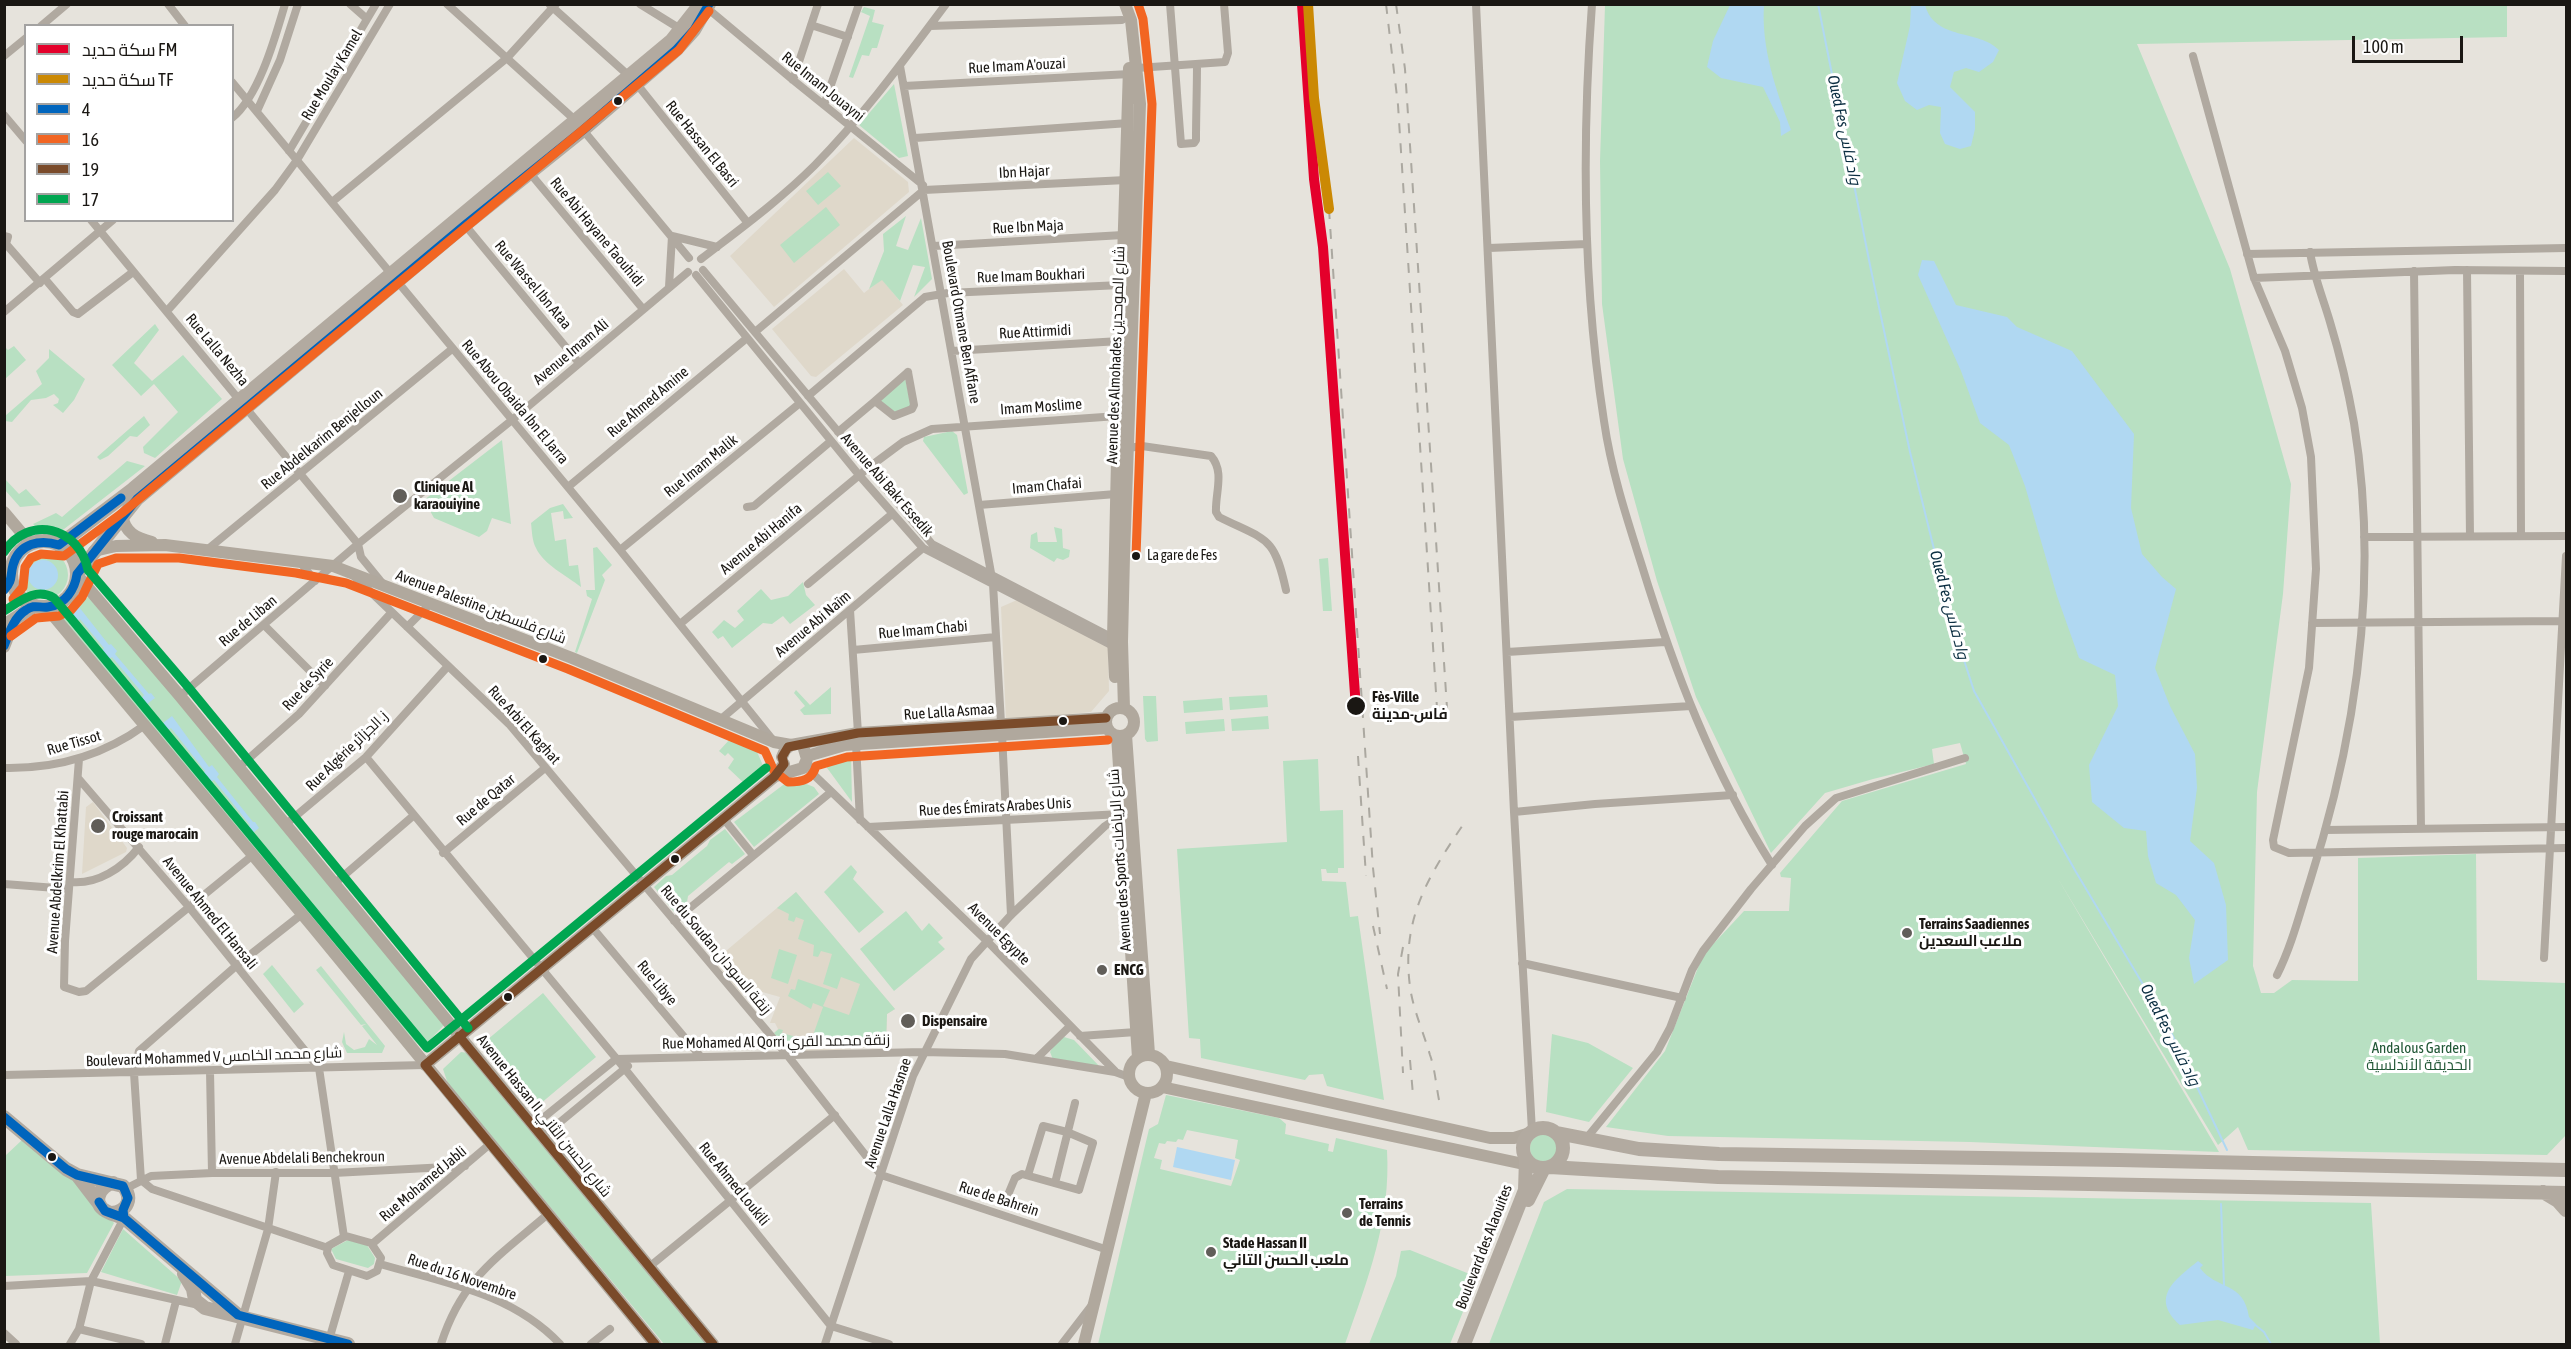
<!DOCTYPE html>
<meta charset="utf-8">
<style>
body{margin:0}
#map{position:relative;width:2571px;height:1349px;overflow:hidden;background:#e6e3dc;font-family:"Asap Condensed",Cairo,sans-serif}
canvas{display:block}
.frame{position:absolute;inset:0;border:6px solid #1a1713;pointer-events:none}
.legend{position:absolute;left:24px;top:24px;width:210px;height:198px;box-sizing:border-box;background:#fff;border:2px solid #a3a2a1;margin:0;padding:8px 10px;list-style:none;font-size:18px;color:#1a1713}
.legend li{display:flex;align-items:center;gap:12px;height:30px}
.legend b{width:30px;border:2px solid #a3a2a1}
.scale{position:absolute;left:2352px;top:36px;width:111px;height:27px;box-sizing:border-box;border:3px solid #1a1713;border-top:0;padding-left:8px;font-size:18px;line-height:21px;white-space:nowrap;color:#1a1713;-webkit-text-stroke:4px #fff;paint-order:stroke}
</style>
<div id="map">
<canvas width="2571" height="1349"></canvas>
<div class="frame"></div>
<ul class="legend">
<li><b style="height:8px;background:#e4002b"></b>سكة حديد FM</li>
<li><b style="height:8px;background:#cb8904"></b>سكة حديد TF</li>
<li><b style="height:8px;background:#0065bd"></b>4</li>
<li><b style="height:8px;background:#f26522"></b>16</li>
<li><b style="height:8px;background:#7a4b2a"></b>19</li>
<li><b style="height:8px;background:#00a651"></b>17</li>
</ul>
<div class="scale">100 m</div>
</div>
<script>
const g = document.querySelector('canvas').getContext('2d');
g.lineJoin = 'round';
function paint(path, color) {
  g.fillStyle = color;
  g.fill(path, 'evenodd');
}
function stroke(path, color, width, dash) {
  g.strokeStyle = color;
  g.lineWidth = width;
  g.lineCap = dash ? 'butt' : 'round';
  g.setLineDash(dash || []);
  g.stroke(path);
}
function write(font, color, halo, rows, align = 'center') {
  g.font = font + ' "Asap Condensed",Cairo,sans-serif';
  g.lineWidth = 6;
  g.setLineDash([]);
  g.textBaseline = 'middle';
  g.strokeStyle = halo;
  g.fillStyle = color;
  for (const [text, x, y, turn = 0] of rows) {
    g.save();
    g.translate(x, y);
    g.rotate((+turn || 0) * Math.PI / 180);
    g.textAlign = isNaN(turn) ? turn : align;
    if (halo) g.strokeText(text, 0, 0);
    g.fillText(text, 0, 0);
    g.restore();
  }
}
paint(new Path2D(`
 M854 138 908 182 909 192 774 307 730 256Z
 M844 269 864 293 882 279 903 305 816 377 811 376 772 329Z
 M1017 600 1108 645 1109 691 1091 712 1006 720 1001 607Z
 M93 802 127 848 126 852 82 874 86 807Z
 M796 892 895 1009 887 1014 886 1046 792 1055 774 1033 778 1029 775 1023H770L780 997 748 988 742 995 714 961Z`), '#dfd8ca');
paint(new Path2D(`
 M1605 5H2507V37L2137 44 2230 269 2291 484 2283 594 2257 792 2253 966 2261 993H2274L2292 980 2358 981V858L2476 854 2477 980 2566 983V1135L2547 1155 2248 1150 2238 1127 2218 1145 2057 877 2219 1152 1970 1142 1668 1136 1606 1127 1665 1051 1703 955 1744 911H1789L1791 878 1781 877 1780 873 1842 801 1966 764 1960 743 1932 749 1934 764 1873 779 1825 793 1771 853 1696 697 1657 581 1623 459 1602 304 1600 161Z
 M864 7 875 10 872 22 884 25 877 48H872L869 56 862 55 853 78 849 77 870 16 861 12Z
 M894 84 908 156 899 158 859 125Z
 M828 172 841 186 818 205 806 191Z
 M826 207 840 225 794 263 780 245Z
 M906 216 896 246 908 250 921 218 932 279 914 297 925 267 913 265 900 301 882 280 869 289 884 251 883 234Z
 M155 324 159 330 134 363 152 381 183 355 222 399 155 458 144 453 143 447 178 412 154 384 141 396 112 365Z
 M14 346 26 360 5 379V347L8 350Z
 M49 349 85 379 74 400 63 413 53 405 58 403 59 399 54 394 46 398 31 400 12 422 5 421V416L42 384 36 371 49 358Z
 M905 377 911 407 892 413 877 400Z
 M144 416 150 425 137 437 130 436 108 456 100 460 97 457Z
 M952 431 957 435 968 493 964 495 923 441 924 437Z
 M502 440 511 524 492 518 487 531 479 537 434 518 424 500Z
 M127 461 145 466 59 533 40 531 33 524 56 513 62 517Z
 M4 478 19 494 26 489 41 505 20 507 5 490Z
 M563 504 573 518 564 519 563 511 551 513 555 541 566 539 569 566 578 565 581 587C567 576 543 564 536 548 532 541 532 531 531 523L550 508Z
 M1054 527 1062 529 1063 548 1070 550 1069 557 1063 560 1057 558 1054 562 1030 548 1031 535 1037 532 1038 542H1057Z
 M597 547 612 565 602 575 605 580 577 653 575 652 592 599 587 596 586 590H595L593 548Z
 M20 575a24 24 0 1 1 48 0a24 24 0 1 1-48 0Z
 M1328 558 1332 611H1323L1319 559Z
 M803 582 806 595 815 605 790 624 783 616 772 624 763 623 732 648 723 636 718 639 712 632 724 620 735 628 744 620 737 611 761 589 771 600 788 596Z
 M88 597 248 780 445 1024 428 1042 420 1045 416 1043 215 808 63 619Z
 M831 687V714L804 715 800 710 805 706 794 693 796 690 810 705Z
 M1267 695 1268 707 1230 710 1229 697Z
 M1143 696H1156L1158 741 1147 742 1145 739Z
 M1222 698 1223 710 1184 713 1183 701Z
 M1268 716 1269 729 1232 731 1231 719Z
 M1224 719 1225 731 1186 734 1185 722Z
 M731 738 755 747 764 768 746 785 728 768 734 759 728 753 725 756 719 751Z
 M851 753 852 802 822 761Z
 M1318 759 1320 811 1343 810 1344 868H1338V873H1327L1326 869H1321L1322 881 1346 882 1350 917 1358 916 1384 1100 1327 1086 1323 1074 1309 1075 1305 1080 1201 1058 1200 1039 1189 1038 1177 849 1287 842 1283 761Z
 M796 780 814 787 819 794 754 847 734 822 787 782Z
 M725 829 745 854 732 864 729 862 688 896 687 902 674 912 654 887 666 876 672 875 707 846 710 840Z
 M851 865 857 872 853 879 884 912 859 933 824 892Z
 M796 892 895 1009 887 1014 886 1043 787 1050 774 1033 779 1029 783 1030 782 1033 811 1041 823 1007 813 1003 811 1009 788 996 791 989 795 990 798 979 830 990 823 1006 849 1015 860 984 841 977 837 989 823 984 832 954 821 951 818 957 813 956 814 945 798 939 804 920 796 917 794 922 788 920 789 914 777 908Z
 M906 911 922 931 929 923 943 938 938 942 945 949 894 991 860 949Z
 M779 949 797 955 788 984 771 978Z
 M272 965 304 1004 294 1013 263 974Z
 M321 966 385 1046 382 1053H347L342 1042 344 1032 346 1044 354 1050 365 1047 369 1039 377 1045 362 1026 366 1024 361 1025 316 970Z
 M543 993 596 1057 540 1104 487 1040Z
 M1552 1034 1588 1043 1633 1068 1589 1122 1546 1112Z
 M1064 1037 1074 1040 1103 1070 1054 1062 1050 1052 1055 1044Z
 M461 1052 468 1053 712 1344H664L448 1084 443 1069Z
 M1166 1095 1279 1118 1286 1124 1285 1134 1329 1144 1328 1151 1333 1152 1336 1138 1387 1150C1391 1220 1368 1279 1345 1344H1098L1149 1129 1158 1124ZM1187 1130 1238 1140 1235 1158 1240 1160 1231 1186 1160 1169 1162 1160 1154 1158 1159 1143 1165 1144 1167 1141 1176 1142 1178 1139 1183 1140Z
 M1530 1148a14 14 0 1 1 28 0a14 14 0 1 1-28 0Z
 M22 1140 66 1169 114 1223 87 1273 5 1276V1156Z
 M1567 1189 2371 1203 2380 1344H1489L1544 1202Z
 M123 1229 182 1281 177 1295 101 1272Z
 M348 1240 367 1245 375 1258 374 1264 368 1268 336 1259 331 1249Z
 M1410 1250 1477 1277 1450 1344H1369L1396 1276 1401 1251Z`), '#b8e0c2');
paint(new Path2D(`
 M1730 5H1764C1761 48 1776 90 1791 130L1781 136 1780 122 1763 87 1721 78 1707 67 1713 41Z
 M1911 5H1925C1935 41 1979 29 1999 50L1993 62 1979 72 1966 68 1954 72 1950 87 1975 112V129L1971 146 1960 149 1945 144 1940 133 1941 107 1929 105 1917 110 1905 101 1897 83 1910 26Z
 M1922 260 1934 261 1956 305 2007 317 2017 327 2072 351 2134 434 2131 508 2142 554 2162 577 2176 589 2155 668 2170 706 2195 754 2197 788 2190 841 2214 863 2226 905 2228 960 2194 984 2189 958 2195 920 2176 895 2156 883 2148 856 2146 831 2124 828 2092 802 2089 765 2118 706 2115 675 2079 658 2057 596 2025 486 2009 445 1980 423 1961 371 1918 275Z
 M28 575a15 15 0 1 1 30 0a15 15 0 1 1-30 0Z
 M79 607 109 645 111 644 117 651 115 654 149 694 151 693 155 698 147 704 142 698 144 695 112 657 109 659 102 651 104 648 80 619 77 621 71 614Z
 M172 716 209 767 212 765 219 774 217 777 253 822H255L259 828 253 833 248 828 250 825 214 780 210 782 203 773 205 771 171 728 168 730 163 723Z
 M1177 1147 1235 1160 1231 1180 1173 1167Z
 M2198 1261 2203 1265 2200 1268C2216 1290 2244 1281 2249 1317L2256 1324 2253 1330 2218 1320 2180 1325C2149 1297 2176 1279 2198 1261Z`), '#b0d8f2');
stroke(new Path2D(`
 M1818 4 1871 270 1910 452 1953 626 1974 691 2076 872 2169 1028 2227 1150
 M2221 1204 2224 1285
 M2254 1324 2264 1332 2271 1344`), '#b0d8f2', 2);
stroke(new Path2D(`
 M168 4 185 26
 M350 4 367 19
 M447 4 575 120
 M640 4 682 30
 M1170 4 1181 144 1194 143 1196 140C1196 115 1197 90 1197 64
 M1476 4 1514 812 1532 1131
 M1592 4C1582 140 1583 287 1604 421 1611 470 1627 519 1642 566 1674 670 1713 772 1772 865
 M550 5 628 75
 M707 8 793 80 923 185
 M811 25 848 37
 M41 26 67 4
 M930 26 1122 20
 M4 56 26 38
 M2193 56 2254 278 2285 351 2302 408 2311 457 2316 569 2309 668 2273 840 2274 847 2289 853 2566 848
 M900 66 993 584 1001 723
 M1137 68 1225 62 1228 53 1224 4
 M793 80 818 4
 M232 82 620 550 772 739
 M636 83 747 222
 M904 86 1130 74
 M824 105 859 4
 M257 111 280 60 298 4
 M4 115 26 141
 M232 118C259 96 275 38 285 4
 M583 130 689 258
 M915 138 1129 123
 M289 151 376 4
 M529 172 643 309
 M332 202 507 58 556 4
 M91 220 358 544 361 557 383 584
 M465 225 579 363
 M4 236 8 237 6 244 40 283
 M934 246 1123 235
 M1489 248 1587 244
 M2247 254 2566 248
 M701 259C740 229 780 200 815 165 864 115 904 60 946 4
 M703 270 932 544 1113 638
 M2467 270 2470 536
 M2414 271 2421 829
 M2520 271 2521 536
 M696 275 859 475 923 548 1113 646
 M2254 278 2455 270 2566 271
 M45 279 73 312 78 314 133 272
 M669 287 672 236 717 247
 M167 311 275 190 297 160 390 4
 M4 312 113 220
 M755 332 924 190 1126 180
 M952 351 1120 341
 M808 396 925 297 948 293 1121 285
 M875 401 908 372
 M838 432 875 401 894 416 912 409 914 405 908 372
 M1128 448 1142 446 1211 456C1225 472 1215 493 1216 512L1219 517C1267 541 1274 535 1286 590
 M568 487 747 338
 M979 505 1116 494
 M747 507 754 506 831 441
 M2364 537 2566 536
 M208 549 452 349
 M620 550 800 403
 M300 562 315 581
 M354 576 509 724 788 1056 881 1175 1108 1250
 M808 584 892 514
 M850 610 858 733
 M2312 623 2563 621
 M680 624 868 468 903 442 932 429 1118 416
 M264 625 325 686
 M407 627 431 603
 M853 650 996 637
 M1507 652 1665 642
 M180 696 358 544 512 420 688 272
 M1510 717 1691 706
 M721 719 923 548
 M1002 734 1011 915
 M856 744 860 820
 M366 757 625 1069 831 1326 889 1344
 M79 759 65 941 64 987 79 992 86 991 253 855
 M807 761 813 774 987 941 1115 1071
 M4 768C55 769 104 755 145 725
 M238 768 299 714 391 613
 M78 778 189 907 319 1068
 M1514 812 1595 804 1733 795
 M723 818 753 855
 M285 825 366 757 448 666
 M868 827 1122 814
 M2325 830 2566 827
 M443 853 545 768
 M70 882C97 885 123 868 139 847
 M4 884 69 889
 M334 884 413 816
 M674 921 831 792
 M591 926 701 1057
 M2544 958 2566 556
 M1522 963 1682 998
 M2277 975C2292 945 2300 912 2310 881 2357 734 2379 576 2354 423 2348 389 2340 355 2330 322 2323 298 2314 277 2310 252
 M1080 1036 1136 1032
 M1036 1059 1070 1026
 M319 1068 344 1237
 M210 1071 212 1173
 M4 1075 425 1065
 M533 1126 616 1059 923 1052 1005 1054 1115 1072 1129 1077
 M542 1137 628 1066
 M1585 1140 1657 1052 1670 1028 1692 970 1703 951 1751 889 1805 826 1836 798 1965 758
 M141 1180 134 1073 139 1051 236 966 302 914
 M141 1180 152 1189 328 1248
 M1055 1183 1075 1103
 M125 1189 151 1176 212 1173H334L465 1166
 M1005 1202 1015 1178 1022 1174 1079 1190 1093 1143 1067 1132 1043 1126 1028 1175
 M346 1236 371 1243 381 1258 377 1271 367 1276 333 1265 327 1253 328 1246Z
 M372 1244 490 1144
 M380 1264C445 1283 512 1293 560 1344
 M649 1267 835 1115
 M4 1286 91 1281 199 1305
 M79 1329 141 1344
 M4 1333 16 1344
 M329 1340 349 1271
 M70 1344 79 1329 91 1281 124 1218
 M165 1344 176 1301
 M235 1344 268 1229 276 1172
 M441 1344C462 1278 498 1257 548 1214
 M591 1344 610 1329
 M825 1344 913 1076 971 959 1011 915 1105 826 1123 814
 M1062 1344 1092 1305`), '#b0a9a0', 8);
stroke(new Path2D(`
 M4 512 31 544
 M122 515C125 533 136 538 152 542
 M94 551 116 546 165 545 333 566 572 658 774 742 791 745
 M4 567 11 576
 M77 575 180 696 713 1344
 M46 607 312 926 655 1344
 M4 647 15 619
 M1115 677 1113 638 1118 416 1129 68
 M1106 722a14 14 0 1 1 28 0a14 14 0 1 1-28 0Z
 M1124 708 1122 642 1124 556 1140 104 1131 20 1125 4
 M1126 735 1149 1054
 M1117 736 1138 1058
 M807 756 845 745 1107 728
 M782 757 785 750 791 745 858 733 1106 718
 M776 776 803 768 807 759 804 749
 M1129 1074a19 19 0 1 1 38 0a19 19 0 1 1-38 0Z
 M425 1065 774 777 784 764
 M1166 1066 1490 1138H1514L1530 1133
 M1162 1087 1533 1166
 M1084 1344 1146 1093`), '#b0a89d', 12);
stroke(new Path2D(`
 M11 574a33 33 0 1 1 66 0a33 33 0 1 1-66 0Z
 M59 545 133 489 671 41 697 8
 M77 574 137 499 465 225 583 130 676 50 694 30 709 4
 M4 626 34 606
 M4 1117 66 1169 77 1175 123 1186C133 1198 128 1211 112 1213
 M1523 1148a20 20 0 1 1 40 0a20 20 0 1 1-40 0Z
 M1557 1133 1639 1149 1719 1154 2119 1160 2566 1170
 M1550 1167 1718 1177 2566 1193
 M77 1175 100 1205
 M113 1183C100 1186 91 1203 106 1211 111 1214 118 1216 124 1218L238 1315
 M2543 1192 2558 1201 2566 1210
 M1528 1200 1544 1168
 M184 1274 193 1289 195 1300 205 1308 348 1344
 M1464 1344 1525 1190 1526 1159`), '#b2aaa0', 14);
stroke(new Path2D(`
 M1386 4 1398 105 1437 708
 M1396 4 1405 69 1447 708
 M1329 209 1373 868 1380 934
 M1358 756 1366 876
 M1373 926 1387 989
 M1403 947 1398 974 1403 1073
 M1410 1060 1413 1095
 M1439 1100C1436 1085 1435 1069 1430 1055 1424 1034 1415 1014 1411 993 1399 921 1428 876 1467 819`), '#aba8a0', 2, [10, 10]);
stroke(new Path2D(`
 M4 590C13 581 10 576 13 565 19 543 40 539 59 545L121 498
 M4 646C9 633 14 617 26 610 34 604 39 608 48 607 65 605 75 589 77 574L137 499 465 225 583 130 676 50 694 30 709 4
 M4 1117 66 1169 77 1175 123 1186 128 1198 123 1210 124 1218
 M99 1202 105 1211 124 1218 238 1315 348 1344`), '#0065bd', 9);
stroke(new Path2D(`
 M1136 556 1152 104 1143 19 1138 4
 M13 599 23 587 25 567 31 558 41 554 64 556 122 513 679 50 709 11
 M11 636 36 618 59 616 71 610 82 597 98 564 116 558H179L296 573 346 583 568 669 765 751 774 771 788 782C802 782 812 780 816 766L847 757 1108 740`), '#f26522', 9);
stroke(new Path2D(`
 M459 1036 713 1344
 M655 1344 425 1065 774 777 784 764 782 757 788 747 858 733 1106 718`), '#7a4b2a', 9);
stroke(new Path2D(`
 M4 552C29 514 79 527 88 570L189 688 468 1028
 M4 611C20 601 36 587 54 598L427 1048 766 768`), '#00a651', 9);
stroke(new Path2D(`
 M1302 4 1314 179 1323 247 1356 708`), '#e4002b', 10);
stroke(new Path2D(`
 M1308 4 1314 98 1329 209`), '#cb8904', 10);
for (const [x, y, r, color] of [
 [618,101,5,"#1a1713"],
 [400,496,8,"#615e59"],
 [1136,556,5,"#1a1713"],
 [543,659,5,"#1a1713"],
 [1356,706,10,"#1a1713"],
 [1063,721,5,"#1a1713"],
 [98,826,8,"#615e59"],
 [675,859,5,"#1a1713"],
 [1907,933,6,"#615e59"],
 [1102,970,6,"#615e59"],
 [508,997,5,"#1a1713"],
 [908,1021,8,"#615e59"],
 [52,1157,5,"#1a1713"],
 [1347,1213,6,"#615e59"],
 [1211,1252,6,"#615e59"]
]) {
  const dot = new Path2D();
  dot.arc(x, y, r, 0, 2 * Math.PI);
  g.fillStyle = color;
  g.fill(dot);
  stroke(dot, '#fff', 2);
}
write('14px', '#1a1713', '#fff', [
 ["La gare de Fes",1147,556]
], 'left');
write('15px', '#1a1713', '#fff', [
 ["Rue Imam A'ouzai",1017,66,-3],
 ["Rue Moulay Kamel",332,75,-59],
 ["Rue Imam Jouayni",823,87,39],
 ["Rue Hassan El Basri",702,144,51],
 ["Ibn Hajar",1024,172,-3],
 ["Rue Ibn Maja",1028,227,-3],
 ["Rue Abi Hayane Taouhidi",597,232,50],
 ["Rue Imam Boukhari",1031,276,-2],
 ["Rue Wassel Ibn Ataa",533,285,50],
 ["Boulevard Otmane Ben Affane",961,322,80],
 ["Rue Attirmidi",1035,332,-3],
 ["Rue Lalla Nezha",217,350,50],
 ["Avenue Imam Ali",571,352,-40],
 ["Avenue des Almohades شارع الموحدين",1116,355,-88],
 ["Rue Abou Obaida Ibn El Jarra",515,402,50],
 ["Rue Ahmed Amine",648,402,-40],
 ["Imam Moslime",1041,407,-4],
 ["Rue Abdelkarim Benjelloun",322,439,-39],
 ["Rue Imam Malik",701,466,-39],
 ["Avenue Abi Bakr Essedik",887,485,49],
 ["Imam Chafai",1047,486,-5],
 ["Avenue Abi Hanifa",761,539,-40],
 ["Avenue Palestine شارع فلسطين",481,607,21],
 ["Rue de Liban",248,621,-40],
 ["Avenue Abi Naïm",813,624,-40],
 ["Rue Imam Chabi",923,630,-5],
 ["Rue de Syrie",308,684,-47],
 ["Rue Lalla Asmaa",949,712,-4],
 ["Rue Arbi El Kaghat",524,725,48],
 ["Rue Tissot",74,743,-16],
 ["Rue Algérie ز. الجزائر",347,751,-44],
 ["Rue de Qatar",486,800,-40],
 ["Rue des Émirats Arabes Unis",995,807,-3],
 ["Avenue des Sports شارع الرياضات",1120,860,-94],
 ["Avenue Abdelkrim El Khattabi",58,872,-86],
 ["Avenue Ahmed El Hansali",210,913,51],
 ["Avenue Egypte",999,934,45],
 ["Rue du Soudan زنقة السودان",716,950,50],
 ["Rue Libye",657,983,50],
 ["Rue Mohamed Al Qorri زنقة محمد القري",776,1042,-1],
 ["Boulevard Mohammed V شارع محمد الخامس",214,1057,-2],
 ["Avenue Lalla Hasnae",888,1113,-71],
 ["Avenue Hassan II شارع الحسن الثاني",544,1116,51],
 ["Avenue Abdelali Benchekroun",302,1158,-1],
 ["Rue Mohamed Jabli",423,1184,-40],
 ["Rue Ahmed Loukili",734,1184,51],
 ["Rue de Bahrein",999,1199,18],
 ["Boulevard des Alaouites",1484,1247,-69],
 ["Rue du 16 Novembre",462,1277,19]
]);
write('bold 15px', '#1a1713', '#fff', [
 ["Clinique Al",414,487],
 ["karaouiyine",414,504],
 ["Croissant",112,817],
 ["rouge marocain",112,834],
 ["Terrains Saadiennes",1919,924],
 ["ملاعب السعدين",1919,941],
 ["ENCG",1114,970],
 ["Dispensaire",922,1021],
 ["Terrains",1359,1204],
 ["de Tennis",1359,1221],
 ["Stade Hassan II",1223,1243],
 ["ملعب الحسن التاني",1223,1260]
], 'left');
write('bold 15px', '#1a1713', '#fff', [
 ["Fès-Ville",1372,697],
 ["فاس-مدينة",1372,714]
], 'left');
write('15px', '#215736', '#fff', [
 ["Andalous Garden",2419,1048],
 ["الحديقة الأندلسية",2419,1065]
]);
write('italic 16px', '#0b2e41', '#fff', [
 ["Oued Fes واد فاس",1844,130,78],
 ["Oued Fes واد فاس",1949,605,75],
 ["Oued Fes واد فاس",2170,1035,63]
]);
</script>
